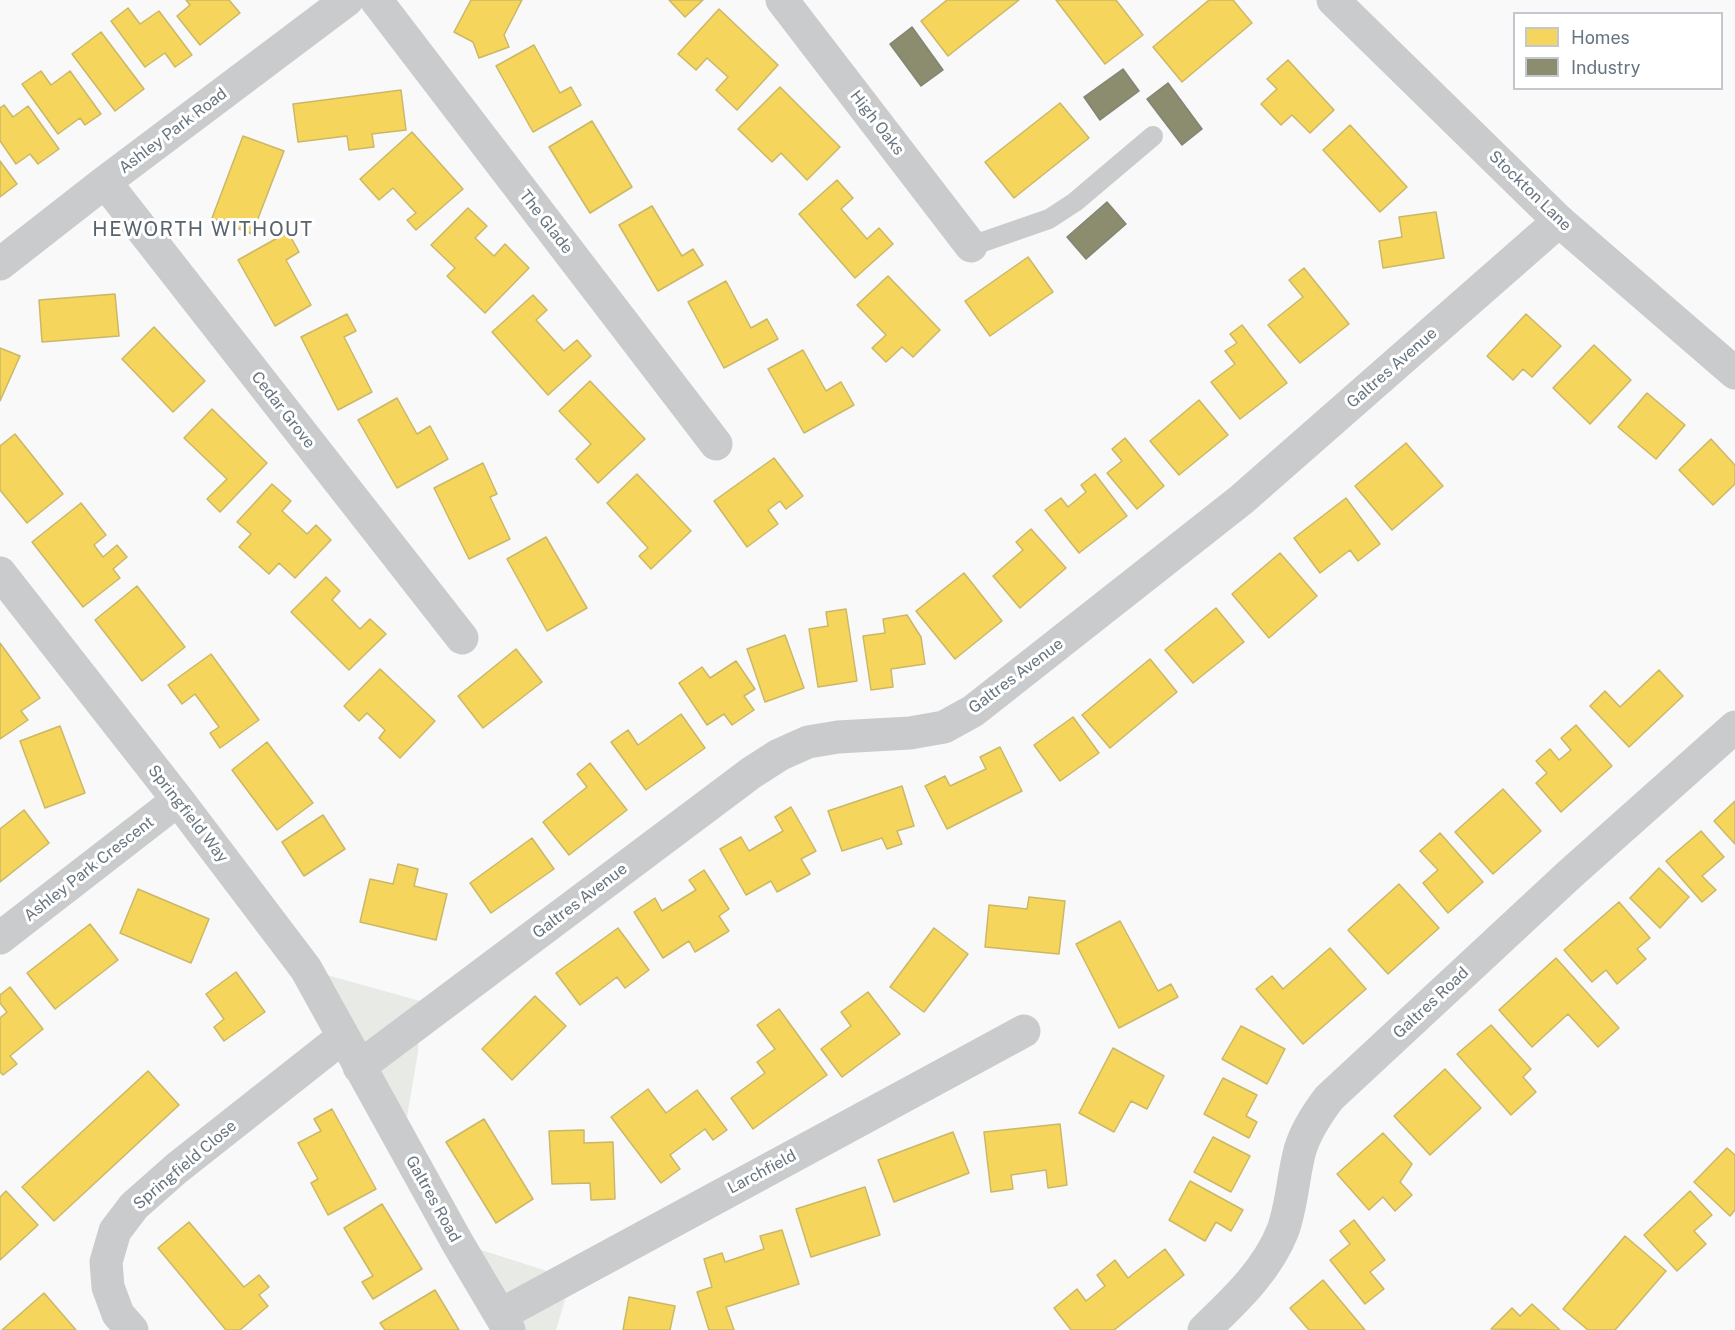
<!DOCTYPE html>
<style>
body{margin:0}
#map{position:relative;width:1735px;height:1330px;overflow:hidden;background:#f9f9f9;font-family:"Public Sans",sans-serif}
canvas{display:block}
.legend{position:absolute;left:1513px;top:12px;width:210px;height:78px;box-sizing:border-box;background:#fff;border:2px solid #c2c8cd;margin:0;padding:8px 10px;list-style:none;font-size:18px;color:#667581}
.legend li{display:flex;align-items:center;gap:12px;height:30px}
.legend b{width:30px;border:2px solid #c2c8cd}
</style>
<div id="map">
<canvas width="1735" height="1330"></canvas>
<ul class="legend">
<li><b style="height:16px;background:#f6d55c"></b>Homes</li>
<li><b style="height:16px;background:#8c8c6e"></b>Industry</li>
</ul>
</div>
<script>
const g = document.querySelector('canvas').getContext('2d');
g.lineJoin = 'round';
function paint(path, color) {
  g.fillStyle = color;
  g.fill(path, 'evenodd');
}
function stroke(path, color, width, dash) {
  g.strokeStyle = color;
  g.lineWidth = width;
  g.lineCap = dash ? 'butt' : 'round';
  g.setLineDash(dash || []);
  g.stroke(path);
}
function write(font, color, halo, rows, align = 'center') {
  g.font = font + ' "Public Sans",sans-serif';
  g.lineWidth = 6;
  g.setLineDash([]);
  g.textBaseline = 'middle';
  g.strokeStyle = halo;
  g.fillStyle = color;
  for (const [text, x, y, turn = 0] of rows) {
    g.save();
    g.translate(x, y);
    g.rotate((+turn || 0) * Math.PI / 180);
    g.textAlign = isNaN(turn) ? turn : align;
    if (halo) g.strokeText(text, 0, 0);
    g.fillText(text, 0, 0);
    g.restore();
  }
}
paint(new Path2D(`
 M327 975 420 1001 418 1052 406 1123Z
 M475 1248 550 1272 565 1300 556 1330H525Z`), '#e8eae6');
const homes = new Path2D(`
 M186 0H229L240 13 200 45 177 16 190 5Z
 M471 0H522L504 35 509 47 479 58 473 42 454 32Z
 M669 0H703L685 17Z
 M947 0H1019L948 56 921 21Z
 M1056 0H1116L1143 35 1105 64Z
 M1209 0H1233L1252 23 1182 82 1153 47Z
 M128 8 140 24 159 11 192 55 175 67 165 53 145 67 111 21Z
 M719 9 778 65 737 110 716 90 728 77 707 58 696 70 678 54Z
 M101 32 144 89 115 111 72 54Z
 M534 45 560 93 571 87 581 105 533 132 496 66Z
 M1288 60 1334 110 1310 133 1292 115 1281 125 1261 104 1277 89 1267 79Z
 M41 71 51 85 70 71 101 114 85 125 80 118 58 134 22 84Z
 M780 87 840 147 807 180 781 153 772 162 738 129Z
 M401 90 406 130 372 134 374 147 349 150 347 136 298 142 293 104Z
 M1060 103 1089 138 1014 198 985 162Z
 M4 105 13 117 28 106 59 149 38 164 30 154 16 164 0 141V108Z
 M592 121 632 187 590 213 549 147Z
 M1350 125 1407 187 1380 212 1323 150Z
 M412 132 463 189 416 230 407 220 416 213 393 188 379 200 360 179Z
 M243 136 284 151 252 234 212 218Z
 M0 161 17 184 0 197Z
 M837 180 853 198 841 209 867 239 879 228 893 244 855 278 799 214Z
 M652 206 682 256 693 249 703 265 658 291 619 225Z
 M468 208 487 226 475 238 494 256 505 244 529 268 485 313 447 276 455 268 431 245Z
 M1436 212 1444 258 1383 268 1379 241 1402 237 1399 217Z
 M288 232 299 252 286 260 311 305 275 326 238 260Z
 M1028 257 1053 292 990 336 965 301Z
 M1304 268 1349 324 1300 363 1268 325 1303 297 1289 280Z
 M888 276 940 330 913 357 902 347 886 362 872 348 886 335 857 305Z
 M726 281 751 328 767 319 778 339 724 368 688 302Z
 M115 294 119 336 42 342 39 300Z
 M533 295 547 310 536 320 564 351 577 340 591 356 548 395 492 332Z
 M347 314 356 331 344 337 372 392 338 410 301 337Z
 M1526 314 1561 346 1532 377 1523 369 1513 380 1487 356Z
 M1242 325 1287 383 1240 419 1211 382 1235 364 1225 351 1237 343 1230 334Z
 M154 327 205 381 173 412 122 359Z
 M1594 345 1631 380 1590 424 1553 388Z
 M0 348 20 356 0 401Z
 M803 350 826 391 841 382 854 405 804 433 768 369Z
 M590 381 645 439 598 483 576 459 591 444 559 411Z
 M1647 393 1685 425 1656 459 1618 427Z
 M397 398 417 434 430 426 448 459 397 488 358 420Z
 M1199 400 1228 435 1179 475 1150 441Z
 M212 409 267 463 220 512 207 499 227 479 184 438Z
 M15 434 63 494 27 523 0 490V446Z
 M1125 438 1164 486 1137 509 1107 473 1122 461 1112 449Z
 M1711 439 1735 465V484L1713 505 1679 470Z
 M1406 443 1443 486 1392 530 1355 486Z
 M774 458 803 496 786 509 780 501 768 510 778 524 747 547 714 501Z
 M483 463 497 494 490 497 510 539 469 559 434 488Z
 M637 474 691 531 651 569 639 556 648 548 607 503Z
 M1095 474 1127 516 1079 553 1045 510 1061 498 1068 507 1086 492 1081 485Z
 M272 484 291 501 282 511 307 534 316 525 331 540 295 578 279 563 269 574 239 547 251 534 237 522Z
 M1346 498 1380 544 1358 561 1350 550 1320 573 1294 538Z
 M81 503 106 535 94 545 103 557 117 545 127 557 113 569 120 578 83 607 32 542Z
 M1031 529 1066 568 1020 608 993 576 1023 550 1016 542Z
 M546 537 587 608 547 631 507 559Z
 M1280 553 1317 596 1269 638 1232 594Z
 M964 573 1002 621 955 659 916 611Z
 M326 577 340 591 332 600 360 629 370 619 386 634 349 670 291 612Z
 M137 586 185 647 142 681 95 620Z
 M1216 608 1244 642 1193 683 1165 650Z
 M846 609 857 681 818 687 809 629 828 626 826 612Z
 M907 615 921 637 925 664 891 669 893 687 871 690 863 636 885 633 883 619Z
 M785 635 804 688 765 702 747 649Z
 M0 643 40 698 21 711 28 720 0 739Z
 M516 649 542 682 483 728 458 696Z
 M211 654 259 720 220 748 210 733 219 727 195 694 182 704 168 685Z
 M1150 659 1177 692 1110 748 1082 715Z
 M736 661 755 689 744 696 754 710 732 725 724 714 707 725 679 683 702 667 710 678Z
 M380 669 435 721 400 758 379 738 385 730 367 713 359 721 344 706Z
 M1659 670 1683 696 1629 747 1590 706 1605 691 1620 707Z
 M681 714 705 748 646 790 611 742 628 730 638 745Z
 M1073 717 1099 753 1060 781 1034 745Z
 M1576 725 1612 766 1561 812 1536 783 1547 773 1536 761 1550 749 1559 760 1571 750 1561 738Z
 M60 726 85 793 45 808 20 741Z
 M267 742 313 803 277 830 232 770Z
 M1000 747 1022 791 947 829 925 786 945 776 950 786 986 769 980 757Z
 M590 763 627 810 569 855 543 822 587 787 577 774Z
 M902 786 914 826 897 831 902 844 887 849 882 838 842 851 828 811Z
 M1503 789 1541 831 1493 874 1455 832Z
 M1735 801V844L1714 821Z
 M791 807 816 851 801 859 810 874 777 892 771 881 746 895 720 849 741 837 749 851 783 831 775 817Z
 M24 810 49 843 0 882V829Z
 M323 815 345 849 304 876 282 842Z
 M1701 831 1724 857 1702 876 1716 890 1702 902 1666 861Z
 M1440 833 1483 882 1448 913 1423 883 1438 870 1420 851Z
 M532 838 554 869 491 913 470 883Z
 M398 864 418 869 414 886 447 894 436 940 360 922 370 879 393 884Z
 M1659 868 1689 897 1660 928 1630 898Z
 M704 870 729 909 719 916 729 931 695 952 689 941 663 958 634 912 655 898 662 911 696 890 689 880Z
 M1399 884 1439 928 1388 974 1348 930Z
 M138 889 209 919 191 963 120 933Z
 M1029 897 1065 901 1059 954 985 947 989 905 1027 909Z
 M1619 902 1650 938 1637 949 1646 959 1617 984 1606 970 1592 982 1564 950Z
 M1120 921 1158 991 1171 984 1178 997 1119 1028 1076 944Z
 M90 924 118 960 55 1009 27 973Z
 M618 928 649 970 625 988 617 977 580 1005 556 973Z
 M934 928 968 954 924 1012 890 987Z
 M1330 948 1366 989 1303 1044 1256 989 1272 976 1283 989Z
 M1556 958 1619 1028 1598 1047 1568 1014 1532 1047 1499 1010Z
 M236 972 265 1012 224 1041 214 1027 224 1019 206 994Z
 M10 987 43 1029 10 1056 17 1064 3 1075 0 1072V1018L7 1012 0 1003V995Z
 M868 992 900 1034 842 1077 821 1049 851 1026 841 1012Z
 M535 996 566 1026 512 1080 482 1049Z
 M779 1009 827 1075 753 1129 731 1098 765 1073 757 1062 775 1049 757 1025Z
 M1491 1025 1531 1069 1523 1077 1536 1092 1511 1115 1457 1054Z
 M1241 1026 1285 1049 1267 1084 1222 1059Z
 M1113 1048 1164 1076 1147 1109 1131 1101 1114 1132 1079 1113Z
 M1445 1069 1481 1108 1430 1155 1394 1116Z
 M148 1071 179 1105 54 1221 22 1187Z
 M1223 1078 1257 1095 1246 1116 1257 1122 1249 1138 1204 1114Z
 M648 1089 666 1113 697 1090 727 1130 713 1140 705 1129 670 1155 680 1169 661 1183 611 1117Z
 M332 1109 376 1189 328 1215 311 1183 318 1179 298 1143 321 1131 314 1119Z
 M484 1119 533 1199 496 1223 446 1142Z
 M1060 1124 1067 1185 1048 1188 1046 1170 1011 1175 1013 1189 991 1192 984 1132Z
 M584 1130V1143L613 1142 615 1199 591 1200 590 1183 552 1184 549 1131Z
 M953 1132 969 1173 894 1202 878 1160Z
 M1383 1133 1412 1164 1400 1182 1412 1195 1395 1211 1383 1197 1369 1210 1337 1174Z
 M1213 1137 1250 1156 1231 1192 1194 1172Z
 M1727 1148 1735 1155V1210L1730 1216 1694 1182Z
 M1190 1181 1243 1210 1231 1231 1216 1222 1205 1241 1169 1220Z
 M865 1187 880 1235 811 1257 796 1209Z
 M6 1191 38 1225 0 1260V1197Z
 M1690 1191 1712 1215 1694 1231 1706 1244 1677 1271 1644 1235Z
 M382 1204 422 1269 373 1299 362 1282 373 1276 344 1228Z
 M1354 1220 1385 1260 1370 1272 1384 1289 1365 1304 1330 1260 1350 1244 1340 1231Z
 M189 1222 244 1287 259 1275 269 1287 259 1295 268 1306 240 1330H226L158 1248Z
 M782 1230 799 1284 726 1307 734 1330H709L697 1292 712 1287 704 1259 722 1253 725 1262 764 1249 760 1236Z
 M1625 1236 1666 1271 1615 1330H1588L1563 1309Z
 M1165 1249 1184 1275 1114 1330H1071L1054 1308 1077 1289 1086 1301 1105 1286 1097 1275 1115 1260 1128 1278Z
 M1323 1280 1365 1330H1309L1290 1308Z
 M435 1290 459 1330H385L380 1323Z
 M44 1293 76 1330H2Z
 M629 1297 675 1306 670 1330H623Z
 M1532 1304 1560 1330 1491 1329 1512 1308 1520 1316Z`);
paint(homes, '#f6d55c');
stroke(homes, '#cbb867', 1.5);
const industry = new Path2D(`
 M912 27 943 70 921 86 890 44Z
 M1123 69 1139 91 1100 120 1084 97Z
 M1168 83 1202 129 1182 145 1147 99Z
 M1107 202 1126 224 1086 259 1067 237Z`);
paint(industry, '#8c8c6e');
stroke(industry, '#818574', 1.5);
stroke(new Path2D(`
 M971 246 1049 219 1075 202 1153 136`), '#cacbcc', 20);
stroke(new Path2D(`
 M376 0 716 444
 M782 0 971 246
 M105 182 462 638
 M0 264 105 182 347 0
 M0 573 178 800 306 969 457 1242 509 1330
 M0 938 178 800
 M359 1067 751 773 779 755 808 742 838 737 910 733 944 727 973 711 1241 500 1559 221
 M500 1315 1024 1031
 M132 1330 118 1314 108 1287 106 1262 115 1231 134 1206 177 1168 343 1037
 M1204 1330C1234 1301 1267 1271 1283 1230 1292 1205 1293 1176 1300 1150 1306 1130 1317 1114 1329 1098L1570 874 1735 727`), '#cacbcc', 33);
stroke(new Path2D(`
 M1333 0 1559 221 1735 373`), '#cacbcc', 33);
write('16px', '#667581', '#fff', [
 ["High Oaks",877,123,52],
 ["Ashley Park Road",173,131,-37],
 ["Stockton Lane",1530,191,44],
 ["The Glade",546,222,52],
 ["Galtres Avenue",1392,368,-41],
 ["Cedar Grove",283,410,52],
 ["Galtres Avenue",1016,676,-37],
 ["Springfield Way",188,814,52],
 ["Ashley Park Crescent",89,869,-38],
 ["Galtres Avenue",580,901,-37],
 ["Galtres Road",1431,1003,-43],
 ["Springfield Close",185,1165,-40],
 ["Larchfield",762,1172,-28],
 ["Galtres Road",433,1199,61]
]);
g.letterSpacing = '1.5px';
write('20px', '#58636d', '#fff', [
 ["HEWORTH WITHOUT",203,230]
]);
g.letterSpacing = '0px';
</script>
